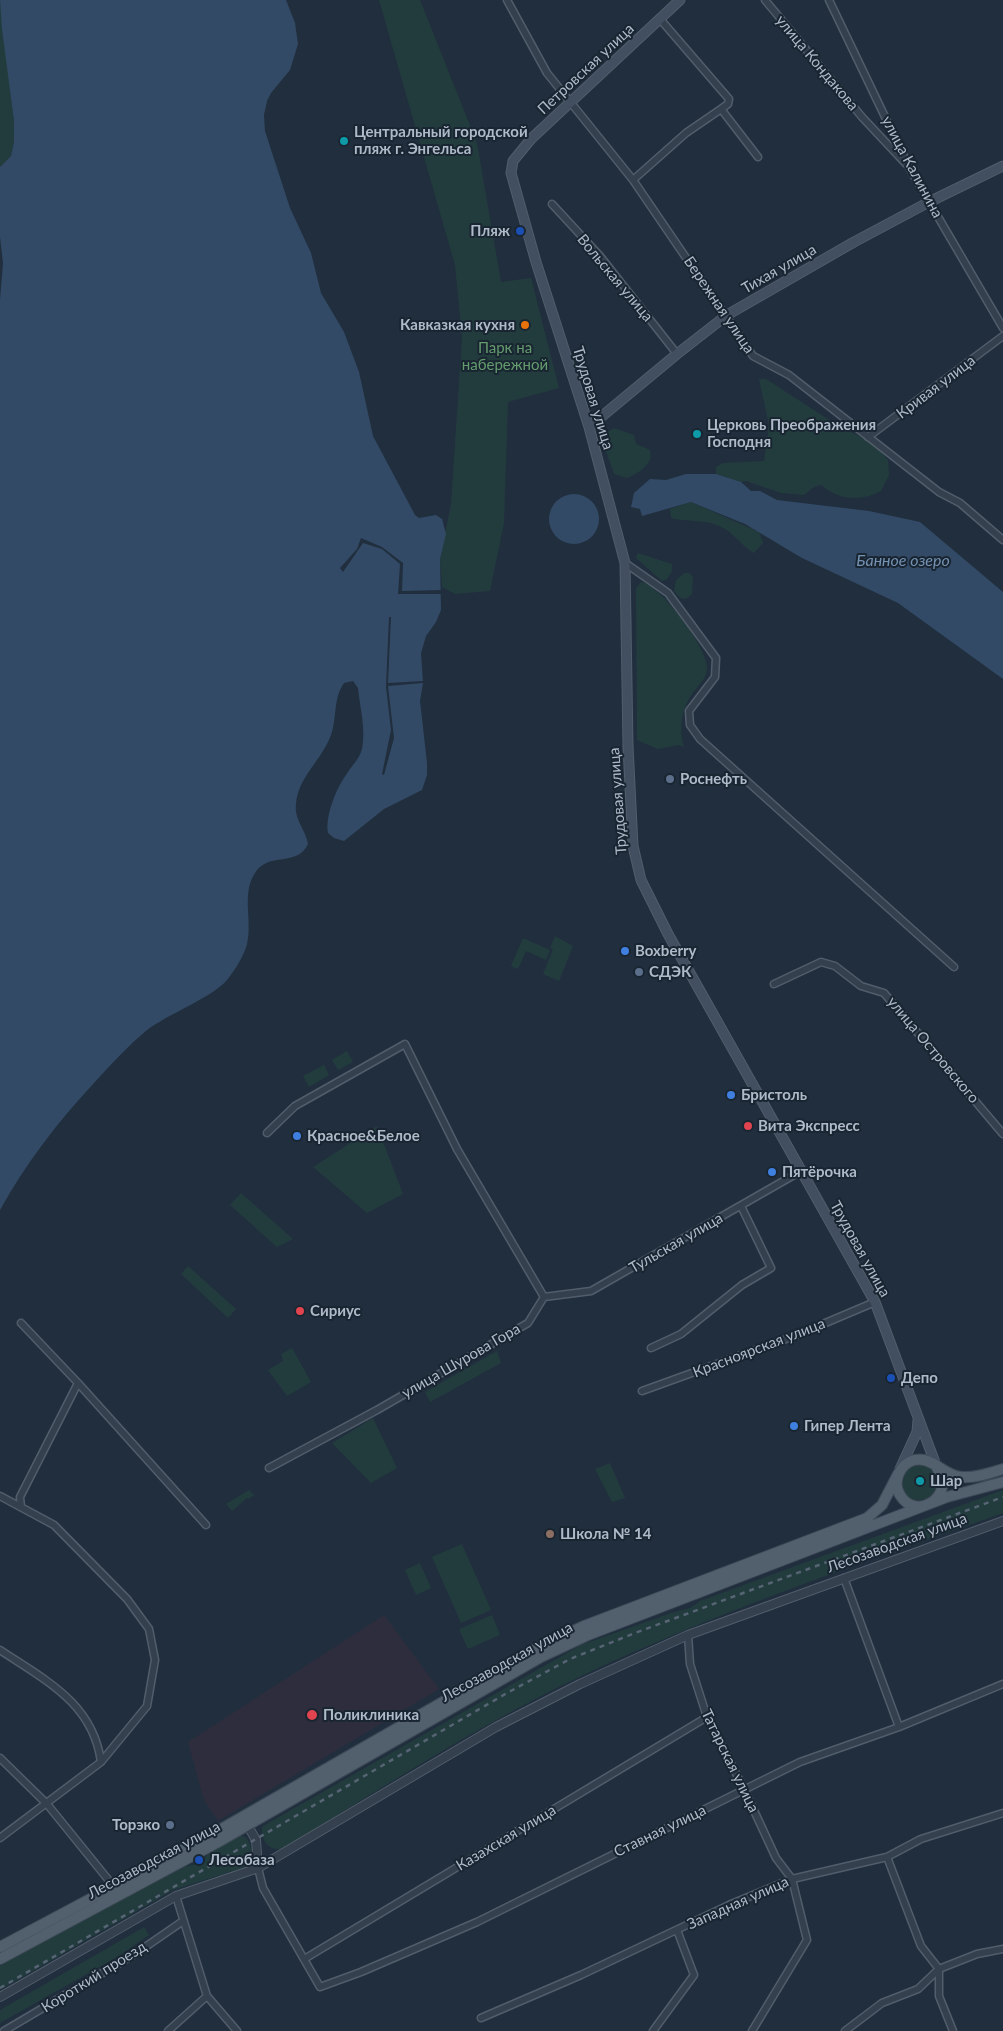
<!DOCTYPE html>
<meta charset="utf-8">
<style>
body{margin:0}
canvas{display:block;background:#202e3d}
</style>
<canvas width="1003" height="2031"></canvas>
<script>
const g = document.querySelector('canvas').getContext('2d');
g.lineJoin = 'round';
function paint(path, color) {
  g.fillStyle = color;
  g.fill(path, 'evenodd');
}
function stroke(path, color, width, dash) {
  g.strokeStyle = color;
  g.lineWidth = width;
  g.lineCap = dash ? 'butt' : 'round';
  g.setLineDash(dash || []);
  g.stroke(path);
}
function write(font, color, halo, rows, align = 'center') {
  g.font = font + ' Lato,sans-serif';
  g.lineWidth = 4;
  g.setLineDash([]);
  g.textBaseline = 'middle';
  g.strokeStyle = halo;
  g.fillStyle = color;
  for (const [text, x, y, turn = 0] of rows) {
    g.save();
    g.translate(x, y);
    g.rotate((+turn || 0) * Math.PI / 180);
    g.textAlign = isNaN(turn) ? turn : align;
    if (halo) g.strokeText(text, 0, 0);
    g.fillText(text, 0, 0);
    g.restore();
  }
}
paint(new Path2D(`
 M384 1615 439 1689 218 1821 204 1800 188 1742Z`), '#2e2d3d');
paint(new Path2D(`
 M0 0 14 121V142L11 156 0 167Z
 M379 0H420L477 143 501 282 531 278 559 388 508 402 504 523 490 591 455 594 442 587 440 559 451 504 462 338 455 265Z
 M759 379H766L834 423 874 444 888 460 889 475 881 491C861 502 838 500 821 485L814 487 804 495 781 493 746 481 741 482 716 474V467L723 463 764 461 769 425Z
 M614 428 634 435 636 444 650 450C654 464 639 473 627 478L614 474 606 451 605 434Z
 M691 502 759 532 763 543 754 553C741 546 733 531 719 526 704 519 687 522 671 518L670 509Z
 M638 553 672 564V571L667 579 662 581 636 558Z
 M684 573H690L693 578 692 594 686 599 680 598 674 591 676 580Z
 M641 582C660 584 707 648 707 667 707 678 701 682 695 690 682 706 678 727 684 747L679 745 658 749 637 740 636 588Z
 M555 936 573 946 559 981 543 974 553 949 550 948Z
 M523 938 550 950 546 960 526 951 518 969 511 966Z
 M347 1051 353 1062 338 1070 332 1060Z
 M324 1065 329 1075 309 1087 303 1076Z
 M377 1126 403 1194 367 1213 313 1167Z
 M241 1193 293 1239 277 1247 230 1205Z
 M188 1266 236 1309 228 1318 181 1274Z
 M292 1348 311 1382 287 1396 268 1370 283 1361 281 1354Z
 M497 1351 501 1363 430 1402 425 1392Z
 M373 1418 397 1468 371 1483 332 1443Z
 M610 1463 625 1498 612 1502 595 1469Z
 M901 1482a18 18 0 1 1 36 0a18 18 0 1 1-36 0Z
 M249 1490 254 1495 249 1499 247 1498 232 1511 226 1504Z
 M1003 1490V1513C859 1564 715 1612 577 1678 475 1727 379 1790 282 1849 268 1851 261 1840 262 1827L270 1822 581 1645 671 1613 690 1608 700 1601Z
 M462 1544 491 1610 461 1623 432 1557Z
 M420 1563 431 1588 416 1595 405 1570Z
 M492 1615 500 1635 468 1649 459 1629Z
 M237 1835 246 1837C254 1849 253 1859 242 1868L173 1890 0 1990V1964L186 1866C199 1866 204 1857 213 1850 220 1844 229 1840 237 1835Z
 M144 1927 149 1935 117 1957 0 2023V2010Z`), '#223c3e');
paint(new Path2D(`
 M0 0H286L295 23 298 44 290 70 271 93 267 101 264 115 265 131 290 208 311 253 321 293 344 332 359 372 373 436 415 515 419 518 436 515 442 519 446 534 440 559 441 610 436 622 426 636 421 653 423 683 420 701 427 763V775L422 790 384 809 344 841 334 838 328 833C325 816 336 789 346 775 351 766 359 760 362 749 366 730 360 707 358 688L353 681 344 683C333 698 337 719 331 735 322 760 298 777 296 804 294 820 306 830 308 844 297 867 272 852 257 870 240 892 253 919 247 944 244 956 235 970 227 980 213 997 168 1014 147 1030 128 1046 111 1064 94 1083 57 1123 26 1163 0 1210V300L3 263 0 237V167L11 156 14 142V121L2 29Z
 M686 474H716L741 482 751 491H760L777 500 869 511 920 522 1003 592V679L898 603 802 558 745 524 691 502 642 516 640 509 631 507 634 493 650 479 666 480Z
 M549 519a25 25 0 1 1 50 0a25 25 0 1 1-50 0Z`), '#324a66');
paint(new Path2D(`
 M361 538 382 547 403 563 402 591 442 590V594H398L400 564 382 549 363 543 343 572 340 568 357 549Z
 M389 617H391L388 683 423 681V683L388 686 394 738 384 775 382 774 391 730 386 687Z`), '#202e3d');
const minor = new Path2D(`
 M507 0 547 73 633 180 753 356 789 375 939 492 960 503 1003 540
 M765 0 862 117 906 164
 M829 0 910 169 1003 328
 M660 19 729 99 728 104 721 109 758 157
 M633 180 686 133 721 109
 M552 204 600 256 677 354
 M868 437 1003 336
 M625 563 668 593 716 658 715 677 689 711 690 725 700 739 954 967
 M774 984 821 962 835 966 861 986 884 993 1003 1134
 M267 1133 295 1106 405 1044 457 1149 544 1297
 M544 1297 591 1291 801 1171
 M651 1348 681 1334 742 1285 771 1268 741 1206
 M78 1383 206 1525
 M642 1391 797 1335 875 1302
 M269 1468 377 1410 528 1323 544 1297
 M0 1496 54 1525 127 1599 149 1629 155 1660 147 1706 101 1762 0 1838
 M21 1507 20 1497 78 1383 21 1323
 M844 1578 899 1727
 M688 1635 690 1664 707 1717 744 1789 776 1858 792 1879 807 1940 752 2031
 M0 1650C45 1680 93 1703 101 1762
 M0 1758 47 1804 115 1888
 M887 1857 921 1946 939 1969V1996L953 2031
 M258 1868 263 1888 320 1987 361 1972 477 1922 800 1762 899 1727 1003 1684
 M176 1896 207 1996 237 2031
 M306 1958 707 1717
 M481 2018 581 1975 729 1905 792 1879 887 1857 921 1839 1003 1813
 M4 2031 138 1952 183 1921
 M168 2031 207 1996
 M653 2031 694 1975 677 1930
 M845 2031 882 2003 918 1989 939 1969 977 1954 1003 1949`);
const tertiary = new Path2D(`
 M248 1826 256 1840 258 1868
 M0 1997 176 1896 258 1868 496 1727 580 1684 688 1635 1003 1521`);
const secondary = new Path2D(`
 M680 0 531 139 513 161 511 173 536 262 589 427 625 563 628 746 633 846 641 880 668 934 875 1302 937 1468
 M589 427 677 354 727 315 854 242 929 202 1003 166
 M900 1469 917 1432 918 1420`);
const primary = new Path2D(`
 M937 1468C957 1496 916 1522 900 1495 890 1479 904 1456 924 1460 938 1463 946 1476 962 1477 976 1478 990 1473 1003 1469
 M0 1947 216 1832 537 1648 584 1626 867 1518 882 1505 898 1474
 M0 1959 220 1841 541 1657 588 1635 947 1497 1003 1482`);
stroke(minor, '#525d6b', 9);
stroke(tertiary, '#525d6b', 10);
stroke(secondary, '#525d6b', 11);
stroke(primary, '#3d4956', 12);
stroke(minor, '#34404d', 6);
stroke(tertiary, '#34404d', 8);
stroke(secondary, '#424f60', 9);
stroke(primary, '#525f6d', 10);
stroke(new Path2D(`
 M0 1988 507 1693 570 1659 635 1633 1003 1497`), '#566474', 2.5, [5, 5]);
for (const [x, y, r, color] of [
 [344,141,5,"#0f9aa8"],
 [520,231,5,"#1a4fb4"],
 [525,325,5,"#e8710a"],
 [697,434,5,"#0f9aa8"],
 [670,779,5,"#5c6f8a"],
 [625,951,5,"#3f7fe0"],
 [639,972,5,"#5c6f8a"],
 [731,1095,5,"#3f7fe0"],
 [748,1126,5,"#e0444e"],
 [297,1136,5,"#3f7fe0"],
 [772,1172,5,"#3f7fe0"],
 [300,1311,5,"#e0444e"],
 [891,1378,5,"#1a4fb4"],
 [794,1426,5,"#3f7fe0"],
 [920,1481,5,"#0f9aa8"],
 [550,1534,5,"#8d6e63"],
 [312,1715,6,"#e0444e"],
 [170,1825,5,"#5c6f8a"],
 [199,1860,5,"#1a4fb4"]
]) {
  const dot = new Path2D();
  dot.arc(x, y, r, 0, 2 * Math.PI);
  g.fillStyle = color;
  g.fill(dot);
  stroke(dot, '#192531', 2);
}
write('15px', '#afbac9', '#192531', [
 ["улица Кондакова",817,63,50],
 ["Петровская улица",586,69,-43],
 ["улица Калинина",912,167,62],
 ["Тихая улица",779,269,-30],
 ["Вольская улица",615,278,50],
 ["Бережная улица",719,305,56],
 ["Кривая улица",936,387,-37],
 ["Трудовая улица",593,398,73],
 ["Трудовая улица",618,801,-94],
 ["улица Островского",933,1050,50],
 ["Тульская улица",676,1243,-30],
 ["Трудовая улица",860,1249,61],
 ["Красноярская улица",759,1348,-21],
 ["улица Шурова Гора",461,1361,-30],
 ["Лесозаводская улица",897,1543,-20],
 ["Лесозаводская улица",507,1662,-29],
 ["Татарская улица",730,1761,64],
 ["Ставная улица",660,1831,-26],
 ["Казахская улица",506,1838,-31],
 ["Лесозаводская улица",154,1860,-28],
 ["Западная улица",738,1903,-24],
 ["Короткий проезд",94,1977,-32]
]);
write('bold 15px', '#afbac9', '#192531', [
 ["Центральный городской",354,132],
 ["пляж г. Энгельса",354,149],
 ["Пляж",510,231,"right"],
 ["Кавказкая кухня",515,325,"right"],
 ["Церковь Преображения",707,425],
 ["Господня",707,442],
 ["Роснефть",680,779],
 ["Boxberry",635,951],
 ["СДЭК",649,972],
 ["Бристоль",741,1095],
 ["Вита Экспресс",758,1126],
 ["Красное&Белое",307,1136],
 ["Пятёрочка",782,1172],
 ["Сириус",310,1311],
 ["Депо",901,1378],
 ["Гипер Лента",804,1426],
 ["Шар",930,1481],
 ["Школа № 14",560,1534],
 ["Поликлиника",323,1715],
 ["Торэко",160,1825,"right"],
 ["Лесобаза",209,1860]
], 'left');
write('15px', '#649c6e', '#192531', [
 ["Парк на",505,348],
 ["набережной",505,365]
]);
write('italic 16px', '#7492b3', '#192531', [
 ["Банное озеро",903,561]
]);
</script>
